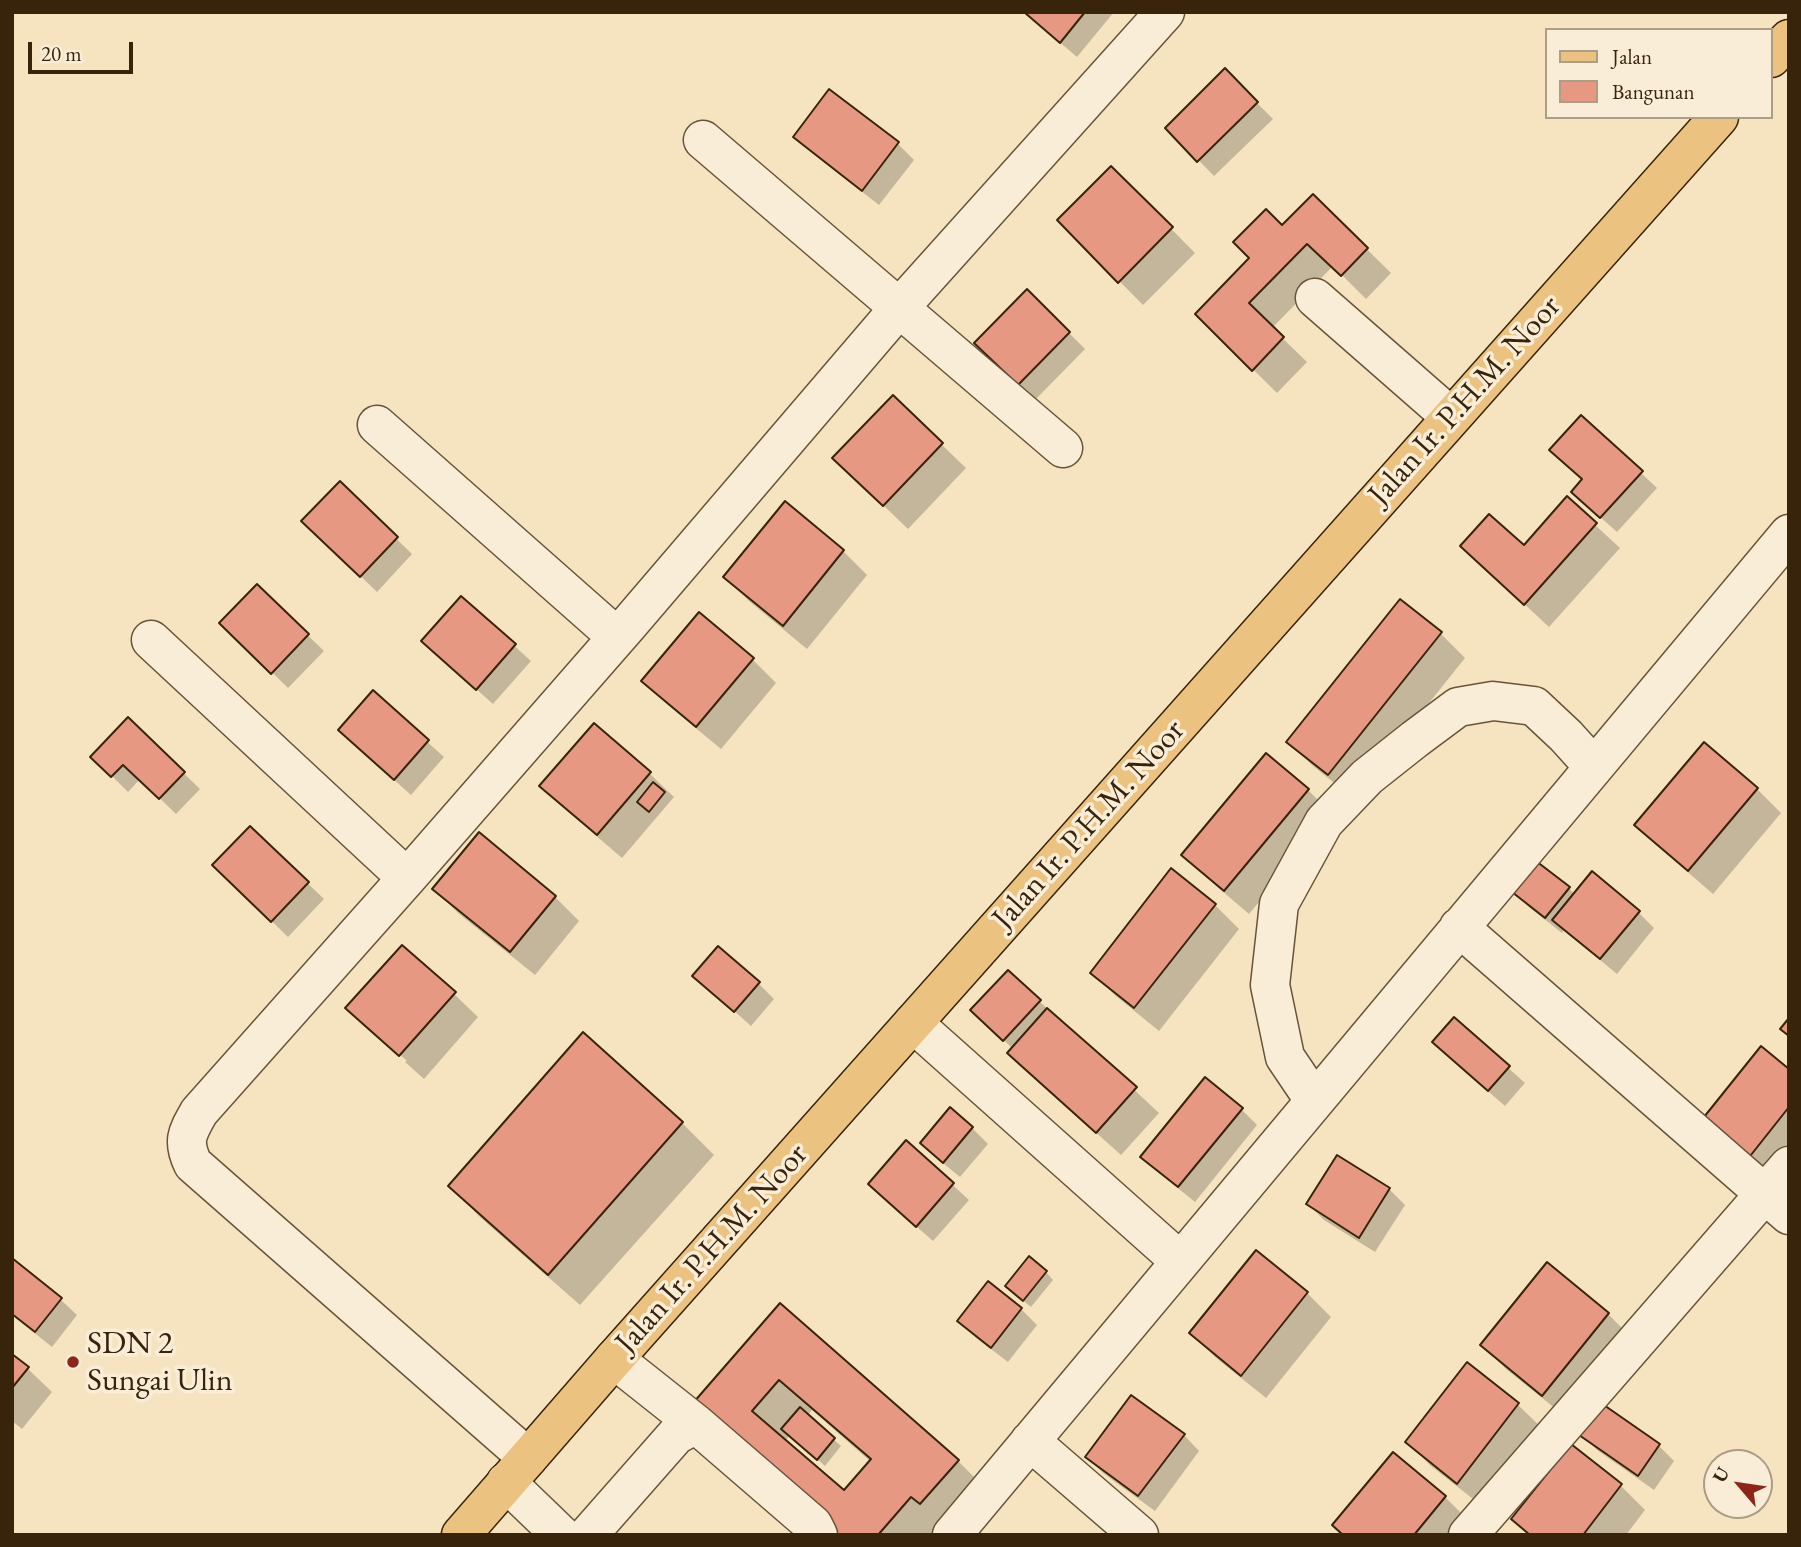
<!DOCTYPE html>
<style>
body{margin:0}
#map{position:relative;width:1801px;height:1547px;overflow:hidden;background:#f6e4c1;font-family:"EB Garamond",serif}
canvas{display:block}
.frame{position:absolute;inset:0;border:14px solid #38240b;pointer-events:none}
.legend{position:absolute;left:1545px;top:28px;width:228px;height:91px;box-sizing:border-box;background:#f9edd7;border:2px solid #ac9d85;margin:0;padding:9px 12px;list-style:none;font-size:21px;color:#38240b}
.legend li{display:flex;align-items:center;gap:14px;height:35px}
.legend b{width:35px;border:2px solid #ac9d85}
.north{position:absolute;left:1703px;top:1449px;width:70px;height:70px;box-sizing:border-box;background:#f9edd7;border:2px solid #ac9d85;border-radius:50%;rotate:299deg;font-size:19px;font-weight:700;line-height:28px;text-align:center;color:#38240b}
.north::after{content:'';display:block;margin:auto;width:24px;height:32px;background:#8f2418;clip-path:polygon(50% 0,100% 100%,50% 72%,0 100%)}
.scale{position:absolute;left:28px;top:42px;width:105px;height:32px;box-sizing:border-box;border:4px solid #38240b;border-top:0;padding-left:9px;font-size:21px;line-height:24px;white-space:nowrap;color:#38240b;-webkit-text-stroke:5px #f9edd7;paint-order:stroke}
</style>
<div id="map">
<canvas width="1801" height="1547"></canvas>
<div class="frame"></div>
<ul class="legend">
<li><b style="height:9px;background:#ebc280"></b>Jalan</li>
<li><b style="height:19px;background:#e79882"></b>Bangunan</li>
</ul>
<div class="north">U</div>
<div class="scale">20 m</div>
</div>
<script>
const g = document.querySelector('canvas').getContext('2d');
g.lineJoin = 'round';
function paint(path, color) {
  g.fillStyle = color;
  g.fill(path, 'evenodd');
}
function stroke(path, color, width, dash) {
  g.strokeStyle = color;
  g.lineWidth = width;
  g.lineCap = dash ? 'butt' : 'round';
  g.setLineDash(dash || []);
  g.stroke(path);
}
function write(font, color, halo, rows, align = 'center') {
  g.font = font + ' "EB Garamond",serif';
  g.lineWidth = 7;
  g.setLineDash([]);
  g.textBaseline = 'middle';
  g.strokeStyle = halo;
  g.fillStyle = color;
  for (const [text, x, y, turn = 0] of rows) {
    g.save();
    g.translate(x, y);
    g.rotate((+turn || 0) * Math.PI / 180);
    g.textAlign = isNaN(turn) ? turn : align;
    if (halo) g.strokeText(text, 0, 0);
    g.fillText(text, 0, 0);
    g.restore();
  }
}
paint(new Path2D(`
 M1024 12H1114L1077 57Z
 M1225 71 1273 119 1214 176 1167 128Z
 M829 91 898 144 914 160 879 205 811 152 795 137Z
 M1111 168 1195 253 1143 305 1059 220Z
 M1313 196 1391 273 1366 299 1333 266 1272 328 1307 362 1277 393 1197 314Z
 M1027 291 1085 349 1035 400 977 343Z
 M893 398 966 468 908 529 859 482Z
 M1567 466 1641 473 1657 488 1617 532 1589 507 1583 480Z
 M340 484 412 554 377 592 304 521Z
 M1567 499 1620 548 1549 627 1462 546 1524 547Z
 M843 551 867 575 807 649 749 601 725 577Z
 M257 586 324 651 288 688 222 623Z
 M461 598 531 661 493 704 439 656Z
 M1400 602 1441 634 1465 658 1353 798 1313 766 1289 742Z
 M752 659 776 683 721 749 668 705 644 681Z
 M373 693 444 757 411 795 356 746Z
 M128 719 200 789 176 814 140 779 128 792 93 757Z
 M595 725 650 774 674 797 622 858 566 810 542 786Z
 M1267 755 1308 790 1332 814 1249 914 1208 879 1184 855Z
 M1757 789 1781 813 1713 894 1660 848 1636 825Z
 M250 828 324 899 288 937 231 881Z
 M1569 888 1575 895 1638 912 1654 928 1617 974 1564 930 1562 933 1530 908 1514 892Z
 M435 889 555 897 579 921 535 975 458 913Z
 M1215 905 1239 929 1159 1031 1116 996 1092 973Z
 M1008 972 1159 1113 1121 1155 1034 1077 1013 1049 973 1010Z
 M695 976 758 983 774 999 751 1026Z
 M454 994 478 1017 424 1079 405 1062 407 1061 370 1028V1031L348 1008Z
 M1454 1019 1525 1083 1505 1106 1450 1058Z
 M583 1035 682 1123 714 1155 580 1305 481 1218 450 1186Z
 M1789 1071V1161L1772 1182 1702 1122Z
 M1241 1109 1257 1125 1195 1202 1158 1172 1142 1156Z
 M972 1128 988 1144 960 1177 938 1159Z
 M906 1142 969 1200 933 1241 886 1200Z
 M1389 1189 1405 1205 1375 1252 1324 1220 1308 1204Z
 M1256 1252 1307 1293 1331 1317 1266 1398 1215 1357 1191 1333Z
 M12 1260 61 1300 77 1315 52 1347 12 1315Z
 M1046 1272 1053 1280 1031 1307 1015 1294Z
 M988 1284 1021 1309 1037 1325 1008 1362 975 1337 959 1321Z
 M780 1305 958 1461 989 1492 937 1535H799L707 1457ZM812 1410 871 1462 844 1493 785 1441 790 1435 825 1466 841 1446 807 1416Z
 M1608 1314 1632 1338 1567 1418 1506 1369 1482 1345Z
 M12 1356 28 1369 52 1392 22 1429 12 1421Z
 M1467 1365 1518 1405 1542 1428 1482 1506 1431 1466 1407 1442Z
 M1581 1434 1658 1445 1674 1461 1654 1490 1597 1450Z
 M1184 1435 1199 1451 1155 1511 1103 1473 1087 1457Z
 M1571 1446 1621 1486 1645 1510 1626 1535H1529L1513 1519Z
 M1393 1454 1445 1497 1469 1521 1458 1535H1344Z`), '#0003');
const building = new Path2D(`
 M1024 12H1085L1060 43Z
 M1225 68 1258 102 1197 162 1165 128Z
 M829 89 899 142 862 191 793 137Z
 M1111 166 1173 227 1118 283 1057 220Z
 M1313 194 1368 248 1341 276 1307 244 1249 303 1284 337 1252 371 1195 314 1249 258 1233 242 1266 209 1282 225Z
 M1027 289 1070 332 1018 385 974 343Z
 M893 395 943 443 883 506 832 458Z
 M1581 415 1643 471 1600 518 1571 492 1582 479 1549 450Z
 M340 481 398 537 360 577 301 521Z
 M1567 496 1597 523 1524 605 1460 546 1489 514 1524 545Z
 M785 501 844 550 783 626 723 577Z
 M257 584 309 634 271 674 219 623Z
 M461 596 516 644 476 690 421 641Z
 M1400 599 1442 632 1328 775 1286 742Z
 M699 612 754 658 696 727 641 681Z
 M373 690 429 740 394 780 338 730Z
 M128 717 185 772 159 799 123 765 111 777 90 757Z
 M594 723 651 772 597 835 539 786Z
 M1704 742 1758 788 1688 871 1634 825Z
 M1266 753 1309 789 1224 891 1181 855Z
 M653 782 665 792 649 812 637 802Z
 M250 826 309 882 271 922 212 865Z
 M479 832 556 896 510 952 432 889Z
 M1536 861 1570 887 1545 918 1512 892Z
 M1171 868 1216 904 1134 1008 1090 973Z
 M1592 871 1640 911 1600 959 1552 920Z
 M402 945 456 992 399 1056 345 1008Z
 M718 946 760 982 734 1012 692 976Z
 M1008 970 1041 1000 1003 1041 970 1010Z
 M1047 1008 1137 1087 1096 1133 1007 1053Z
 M1454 1017 1510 1066 1488 1091 1432 1042Z
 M1789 1018V1036L1780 1029Z
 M583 1032 683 1122 548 1275 448 1186Z
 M1761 1046 1789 1069V1107L1747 1160 1700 1122Z
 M1205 1077 1243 1108 1178 1187 1140 1157Z
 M950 1107 973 1127 943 1163 920 1143Z
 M906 1140 954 1183 916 1227 868 1184Z
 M1337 1155 1390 1188 1359 1238 1306 1204Z
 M1256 1250 1308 1292 1241 1376 1189 1333Z
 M1029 1256 1047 1271 1023 1301 1005 1286Z
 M12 1258 62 1298 35 1332 12 1314Z
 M1547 1262 1609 1313 1542 1396 1480 1345Z
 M988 1281 1022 1308 991 1348 957 1321Z
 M780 1303 959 1460 920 1504 911 1497 878 1535H801L673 1426ZM779 1380 871 1459 844 1490 752 1411Z
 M12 1354 29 1367 12 1388Z
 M1467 1362 1519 1403 1457 1484 1405 1442Z
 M1131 1395 1185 1434 1138 1496 1085 1457Z
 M1601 1403 1660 1444 1638 1476 1579 1435Z
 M800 1407 835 1438 817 1460 781 1429Z
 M1571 1444 1622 1484 1583 1535H1530L1511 1519Z
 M1393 1452 1446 1496 1414 1535H1343L1332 1525Z`);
paint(building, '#e79882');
stroke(building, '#38240b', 2);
const minor = new Path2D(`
 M703 140 1063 448
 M1315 298 1451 417
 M377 425 617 637
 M151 640 407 878
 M1459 927 1789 1215
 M913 1023 1180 1261
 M1314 1100 1285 1057 1270 985 1279 904 1324 822 1367 777 1415 739 1458 707 1493 701 1534 706 1566 736 1594 767
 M614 1359 696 1424
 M1030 1441 1139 1535
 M528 1458 193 1164C182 1141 187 1133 199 1112L407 878 628 625 900 307 1165 12
 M506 1482 561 1535
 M588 1535 676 1435 696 1424 813 1525 818 1535
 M952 1535 1789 534
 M1468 1535 1789 1166`);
const major = new Path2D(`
 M1771 58 1789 39
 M461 1535 614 1359 1719 117`);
stroke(minor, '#685438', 41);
stroke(major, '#38240b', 41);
stroke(minor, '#f9edd7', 38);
stroke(major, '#ebc280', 38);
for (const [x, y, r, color] of [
 [73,1362,7,"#8f2418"]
]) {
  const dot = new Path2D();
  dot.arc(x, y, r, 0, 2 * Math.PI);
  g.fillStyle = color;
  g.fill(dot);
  stroke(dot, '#f9edd7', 2.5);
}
write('32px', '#38240b', '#f9edd7', [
 ["Jalan Ir. P.H.M. Noor",1465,401,-48],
 ["Jalan Ir. P.H.M. Noor",1089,825,-48],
 ["Jalan Ir. P.H.M. Noor",712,1249,-48]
]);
write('32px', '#38240b', '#f9edd7', [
 ["SDN 2",87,1344],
 ["Sungai Ulin",87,1381]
], 'left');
</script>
